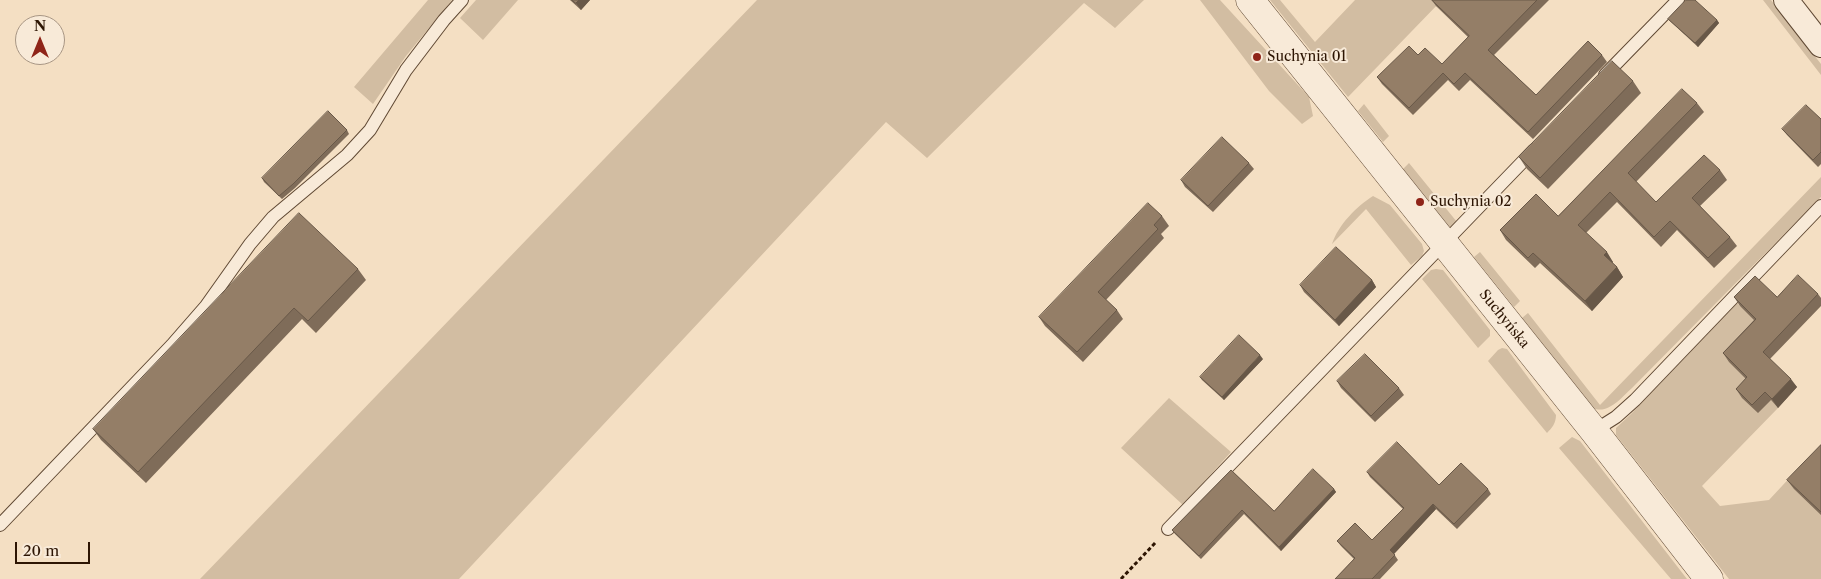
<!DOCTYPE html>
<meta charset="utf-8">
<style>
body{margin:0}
#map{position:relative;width:1821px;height:579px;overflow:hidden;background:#f4dfc3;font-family:"Libre Caslon Text",serif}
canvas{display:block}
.north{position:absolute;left:15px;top:15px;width:50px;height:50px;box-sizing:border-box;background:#f8ead8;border:1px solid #a79583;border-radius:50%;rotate:0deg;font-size:14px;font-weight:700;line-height:20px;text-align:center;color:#2d1503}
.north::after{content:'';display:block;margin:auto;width:18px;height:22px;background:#8f2418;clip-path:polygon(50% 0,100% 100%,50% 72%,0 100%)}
.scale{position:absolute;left:15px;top:542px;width:75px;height:22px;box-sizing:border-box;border:2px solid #2d1503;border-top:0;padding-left:6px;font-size:15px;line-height:18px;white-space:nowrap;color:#2d1503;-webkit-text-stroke:4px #f8ead8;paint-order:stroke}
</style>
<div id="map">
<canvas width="1821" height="579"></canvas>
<div class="north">N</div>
<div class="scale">20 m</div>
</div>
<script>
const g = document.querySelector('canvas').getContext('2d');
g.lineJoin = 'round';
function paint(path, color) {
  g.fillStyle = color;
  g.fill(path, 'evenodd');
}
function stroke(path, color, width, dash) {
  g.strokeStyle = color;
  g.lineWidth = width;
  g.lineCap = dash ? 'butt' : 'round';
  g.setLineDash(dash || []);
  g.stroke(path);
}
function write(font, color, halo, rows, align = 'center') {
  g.font = font + ' "Libre Caslon Text",serif';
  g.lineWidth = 4;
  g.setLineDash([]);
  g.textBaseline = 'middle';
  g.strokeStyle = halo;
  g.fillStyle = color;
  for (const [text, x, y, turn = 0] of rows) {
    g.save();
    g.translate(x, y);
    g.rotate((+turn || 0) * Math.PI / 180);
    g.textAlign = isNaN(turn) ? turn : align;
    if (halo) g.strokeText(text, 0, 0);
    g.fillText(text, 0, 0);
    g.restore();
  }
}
paint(new Path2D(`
 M428 0H452L406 56 373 104 354 87Z
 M476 0H518L483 40 460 18Z
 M757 0H1144L1115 28 1084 3 927 158 886 122 459 579H200Z
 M1200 0H1220L1309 97 1313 116 1302 124 1269 91Z
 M1270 0H1280L1315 42 1355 0H1442L1348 97Z
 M1763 0H1771L1821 64V75Z
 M1364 104 1389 136 1383 142 1358 111Z
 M1409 163 1457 222 1451 229 1403 169Z
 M1821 177V197L1632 388C1622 397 1608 415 1593 408L1522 318 1528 313 1600 405Z
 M1373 196 1390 205 1422 244 1424 251 1422 256 1411 265 1366 209 1332 244C1338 225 1357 206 1373 196Z
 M1480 252 1520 301 1514 307 1474 257Z
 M1436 269 1443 270 1490 330V336L1478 348 1422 279 1431 270Z
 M1737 303 1762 327 1771 400 1778 408 1702 486 1720 506 1769 500 1821 444V579H1729L1616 435V428L1631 414Z
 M1502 348 1507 349 1556 415C1556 423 1552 428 1547 433L1488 361 1498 350Z
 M1169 398 1231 452 1183 505 1121 448Z
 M1572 437 1580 441 1687 579H1671L1559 448Z`), '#d2bda2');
const service = new Path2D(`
 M1605 75 1678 0
 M1594 431 1616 417 1635 400 1821 206
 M0 525 172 345 206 306 250 244 273 217 347 155 370 130 406 70 444 20 462 0
 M1168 529 1534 150`);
const minor = new Path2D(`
 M1786 0 1821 45`);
const tertiary = new Path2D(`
 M1250 0 1594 431 1709 579`);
stroke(service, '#5f4833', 14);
stroke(minor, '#5f4833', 26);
stroke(tertiary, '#5f4833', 29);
stroke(new Path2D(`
 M1121 579 1156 542`), '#2d1503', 3, [4, 2.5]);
stroke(service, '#f8ead8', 12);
stroke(minor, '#f8ead8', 24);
stroke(tertiary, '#f8ead8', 28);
paint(new Path2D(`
 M570 0H590L581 10Z
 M1432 0H1549L1494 55 1536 95 1602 55 1607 62 1533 139 1470 80 1459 91 1448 80 1413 115 1382 84 1377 77 1418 55 1442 64 1468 37 1436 6Z
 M1668 19 1717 20 1719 23 1698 47 1671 22Z
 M1633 81 1641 93 1548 189 1527 169 1519 157Z
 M1697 103 1704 112 1636 182 1656 202 1720 170 1727 180 1700 206 1730 237 1737 246 1714 268 1677 230 1661 247 1617 202 1586 233 1613 262 1612 263 1617 267 1623 277 1592 311 1540 263 1535 268 1506 240 1500 230 1558 216Z
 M1821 119V164L1818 167 1787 135 1782 129Z
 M347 130 349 134 295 188 282 199 264 182 262 178Z
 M1249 163 1254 169 1213 212 1185 187 1181 180Z
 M1162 216 1169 226 1161 234 1164 238 1106 300 1117 310 1123 319 1083 362 1045 326 1039 317Z
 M358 269 366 280 316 333 302 319 146 483 101 440 93 429Z
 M1372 280 1376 287 1339 326 1304 292 1300 285Z
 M1818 294 1821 298V306L1770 359 1797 387 1778 408 1771 400 1758 413 1742 398 1736 389 1746 379 1729 362 1723 353 1754 320 1740 306 1734 297H1777Z
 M1263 359 1224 400 1202 380 1200 377Z
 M1337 381 1399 388 1404 395 1375 422 1341 388Z
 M1821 445V515L1794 489 1787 480Z
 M1231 470 1274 511 1334 489 1336 492 1281 551 1244 514 1201 559 1175 534 1172 530Z
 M1367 472 1439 485 1488 489 1491 494 1457 529 1436 509 1394 554 1398 560 1380 579H1335L1354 559 1341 546 1337 541 1372 540 1403 509 1370 477Z`), '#7f6c59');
paint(new Path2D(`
 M579 0H590L581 10 576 3Z
 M1717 20 1719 23 1698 47 1695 43Z
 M1607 252 1613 262 1611 265 1604 255Z
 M1617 267 1623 277 1592 311 1585 301Z
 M1372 280 1376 287 1339 326 1335 320Z
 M1260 355 1263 359 1224 400 1222 397Z
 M1791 379 1797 387 1778 408 1772 399Z
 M1334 489 1336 492 1281 551 1279 547Z
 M1433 504 1436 509 1393 555 1390 550Z`), '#685848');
const building = new Path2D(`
 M572 0H579L576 3Z
 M1432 0H1537L1488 50 1536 95 1588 41 1602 55 1528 132 1465 73 1454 84 1443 73 1409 108 1377 77 1409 46 1418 55 1425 48 1442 64 1469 36Z
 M1686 0H1695L1717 20 1695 43 1668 19Z
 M1612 61 1633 81 1540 178 1519 157Z
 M1682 89 1697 103 1628 173 1656 202 1704 155 1720 170 1692 198 1730 237 1708 258 1670 221 1654 237 1610 192 1578 225 1607 252 1604 255 1617 267 1585 301 1533 253 1528 258 1500 230 1536 194 1558 216Z
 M1806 105 1821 119V152L1813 160 1782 129Z
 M328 111 347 130 293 184 279 196 262 178Z
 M1222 137 1249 163 1208 206 1181 180Z
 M1148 203 1162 216 1154 225 1158 229 1098 292 1117 310 1077 352 1039 317Z
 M299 213 358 269 308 321 294 308 138 472 93 429Z
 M1336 247 1372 280 1335 320 1300 285Z
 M1798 275 1818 294 1763 352 1791 379 1772 399 1765 392 1752 405 1736 389 1747 377 1723 353 1756 319 1734 297 1755 276 1777 297Z
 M1239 335 1260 355 1222 397 1200 377Z
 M1365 354 1399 388 1371 416 1337 381Z
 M1397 442 1439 485 1461 463 1488 489 1454 524 1433 504 1390 550 1395 555 1372 579H1335L1355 558 1337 541 1355 523 1372 540 1404 508 1367 472Z
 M1821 445V512L1787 480Z
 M1313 469 1334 489 1279 547 1242 510 1199 556 1172 530 1231 470 1274 511Z`);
paint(building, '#947e67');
stroke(building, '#685848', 1);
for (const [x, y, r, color] of [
 [1257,57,5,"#8f2418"],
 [1420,202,5,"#8f2418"]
]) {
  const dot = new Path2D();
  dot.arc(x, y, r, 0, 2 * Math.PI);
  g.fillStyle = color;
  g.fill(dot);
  stroke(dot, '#f8ead8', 2);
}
write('14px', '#2d1503', '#f8ead8', [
 ["Suchynia 01",1267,57],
 ["Suchynia 02",1430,202]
], 'left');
write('14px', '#2d1503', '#f8ead8', [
 ["Suchyńska",1504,319,51]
]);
</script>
